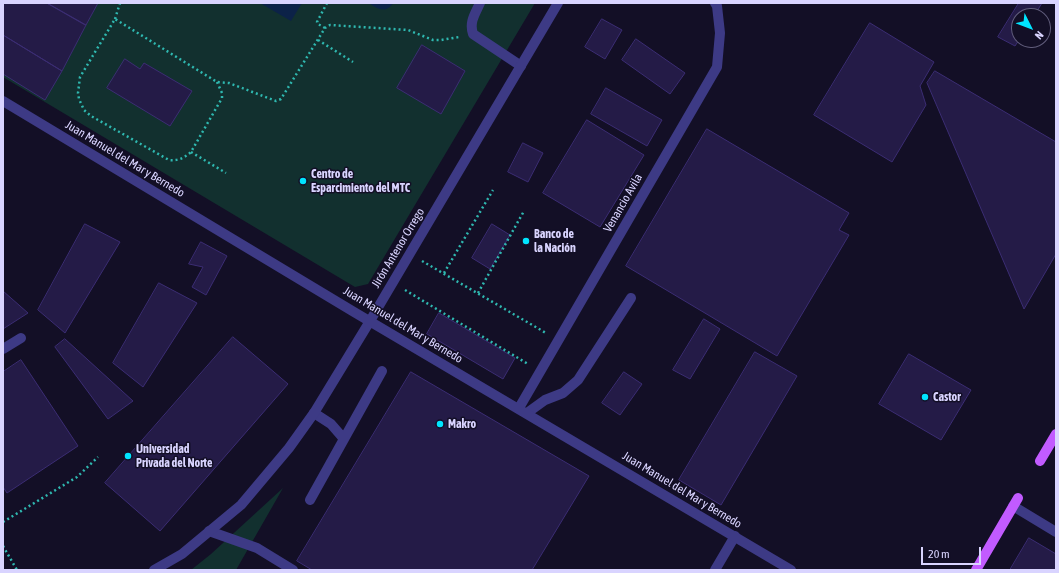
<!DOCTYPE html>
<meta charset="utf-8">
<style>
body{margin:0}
#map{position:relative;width:1059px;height:573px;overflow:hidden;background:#130f26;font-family:"Asap Condensed",sans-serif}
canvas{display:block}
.frame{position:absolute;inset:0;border:4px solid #d9d4ff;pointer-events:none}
.north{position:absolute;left:1011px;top:8px;width:40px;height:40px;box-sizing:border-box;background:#130f26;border:1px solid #625e7d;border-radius:50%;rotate:132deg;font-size:11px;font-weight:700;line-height:16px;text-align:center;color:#d9d4ff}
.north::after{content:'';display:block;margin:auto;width:14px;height:18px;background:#00e5ff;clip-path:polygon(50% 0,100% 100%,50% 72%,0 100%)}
.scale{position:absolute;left:921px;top:547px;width:60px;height:18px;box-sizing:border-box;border:2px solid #d9d4ff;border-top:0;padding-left:5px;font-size:12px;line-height:14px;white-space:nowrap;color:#d9d4ff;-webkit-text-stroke:3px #130f26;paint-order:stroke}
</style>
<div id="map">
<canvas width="1059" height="573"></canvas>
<div class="frame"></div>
<div class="north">N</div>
<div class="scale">20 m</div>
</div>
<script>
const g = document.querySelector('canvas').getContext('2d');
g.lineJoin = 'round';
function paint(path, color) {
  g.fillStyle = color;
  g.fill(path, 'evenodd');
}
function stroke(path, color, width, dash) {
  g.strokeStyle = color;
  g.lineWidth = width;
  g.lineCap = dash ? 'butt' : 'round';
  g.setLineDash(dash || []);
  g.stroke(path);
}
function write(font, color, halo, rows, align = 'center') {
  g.font = font + ' "Asap Condensed",sans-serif';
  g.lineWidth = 3;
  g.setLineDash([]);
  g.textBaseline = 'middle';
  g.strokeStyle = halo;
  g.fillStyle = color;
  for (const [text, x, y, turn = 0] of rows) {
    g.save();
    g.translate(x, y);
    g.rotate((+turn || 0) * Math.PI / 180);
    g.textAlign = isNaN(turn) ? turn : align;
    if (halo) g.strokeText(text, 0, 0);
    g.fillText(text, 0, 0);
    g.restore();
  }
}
paint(new Path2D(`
 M3 3H535L368 284 355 287 3 77Z
 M283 488 236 570H191L211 554Z`), '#12302f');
paint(new Path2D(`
 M260 3H302L291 21Z
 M369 3H393C386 14 377 9 369 3Z`), '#0c2248');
const building = new Path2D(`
 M3 3H47L86 25 62 71 3 35Z
 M47 3H98L86 25Z
 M1019 3H1042L1034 16H1019V40L1015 46 998 37Z
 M602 19 622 30 605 59 585 47Z
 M870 23 934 62 920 86 926 105 892 162 814 115Z
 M3 35 62 71 45 100 3 74Z
 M636 39 685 73 670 94 622 60Z
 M422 45 465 71 441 114 397 88Z
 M125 59 140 69 144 63 192 91 170 126 107 88Z
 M935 71 1056 142V254L1024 309 927 83Z
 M606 88 662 120 647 146 591 114Z
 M587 120 644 155 600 227 543 193Z
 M707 129 849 213 839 230 849 235 777 356 626 266Z
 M523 143 543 153 528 182 508 172Z
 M85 224 120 242 65 333 38 310Z
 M492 224 510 235 490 269 472 258Z
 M201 242 227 256 206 295 192 287 203 267 189 264Z
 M159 283 197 303 143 387 113 363Z
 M3 291 28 313 3 329Z
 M439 313 515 358 503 379 427 334Z
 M704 319 720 329 690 379 673 370Z
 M233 337 288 384 160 531 105 483Z
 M65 339 133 401 108 419 55 347Z
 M755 352 797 376 721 505 679 480Z
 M909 354 971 390 941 440 879 404Z
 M21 360 78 446 7 493 3 487V372Z
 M411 372 589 476 532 570H312L297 561Z
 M624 372 642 384 620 415 602 403Z
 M1029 538 1056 554V570H1010Z`);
paint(building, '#241b47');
stroke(building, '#3b2d73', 1);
stroke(new Path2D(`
 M115 19 120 3
 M325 28 318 24 317 22 327 3
 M318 40 353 62
 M217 82 222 93V98L191 152C184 158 178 161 169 160L91 116 84 110 79 99 78 93 80 77 115 19 217 82 229 83 276 101 281 99 325 28 330 25 408 30 433 40H441L459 37
 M191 152 226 173
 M422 261 546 333
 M444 273 493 190
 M405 290 528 364
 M478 293 524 211
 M3 522 77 477 98 457
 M3 546 17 570`), '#2fb8b0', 2.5, [2, 3]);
stroke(new Path2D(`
 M480 3C475 14 469 22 473 34L521 66
 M3 349 21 338
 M527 413 545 400 563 393 578 380 631 298
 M344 439 382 371
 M310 500 344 439 331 424 314 413
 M209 531 257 548 293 570
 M715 570 735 536`), '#3d3a85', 10);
stroke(new Path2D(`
 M3 101 354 312 791 570
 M519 408 717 67 720 33 717 6 715 3
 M1013 506 1056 532
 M154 570 182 554 241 505 289 448 314 413 370 321 558 3`), '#3d3a85', 10);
stroke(new Path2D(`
 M1040 461 1056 434
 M976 570 1018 498`), '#c25bff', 10);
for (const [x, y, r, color] of [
 [303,181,4,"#00e5ff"],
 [526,241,4,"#00e5ff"],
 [925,397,4,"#00e5ff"],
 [440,424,4,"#00e5ff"],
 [128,456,4,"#00e5ff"]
]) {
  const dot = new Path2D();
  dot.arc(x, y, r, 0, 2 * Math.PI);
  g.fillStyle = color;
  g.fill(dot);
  stroke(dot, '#130f26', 1.5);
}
write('12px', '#d9d4ff', '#130f26', [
 ["Juan Manuel del Mar y Bernedo",125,159,31],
 ["Venancio Avila",623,203,-60],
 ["Jirón Antenor Orrego",398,248,-59],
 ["Juan Manuel del Mar y Bernedo",403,325,31],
 ["Juan Manuel del Mar y Bernedo",682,490,31]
]);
write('bold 12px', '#d9d4ff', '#130f26', [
 ["Centro de",311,174],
 ["Esparcimiento del MTC",311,188],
 ["Banco de",534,234],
 ["la Nación",534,248],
 ["Castor",933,397],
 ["Makro",448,424],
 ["Universidad",136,449],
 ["Privada del Norte",136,463]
], 'left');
</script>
